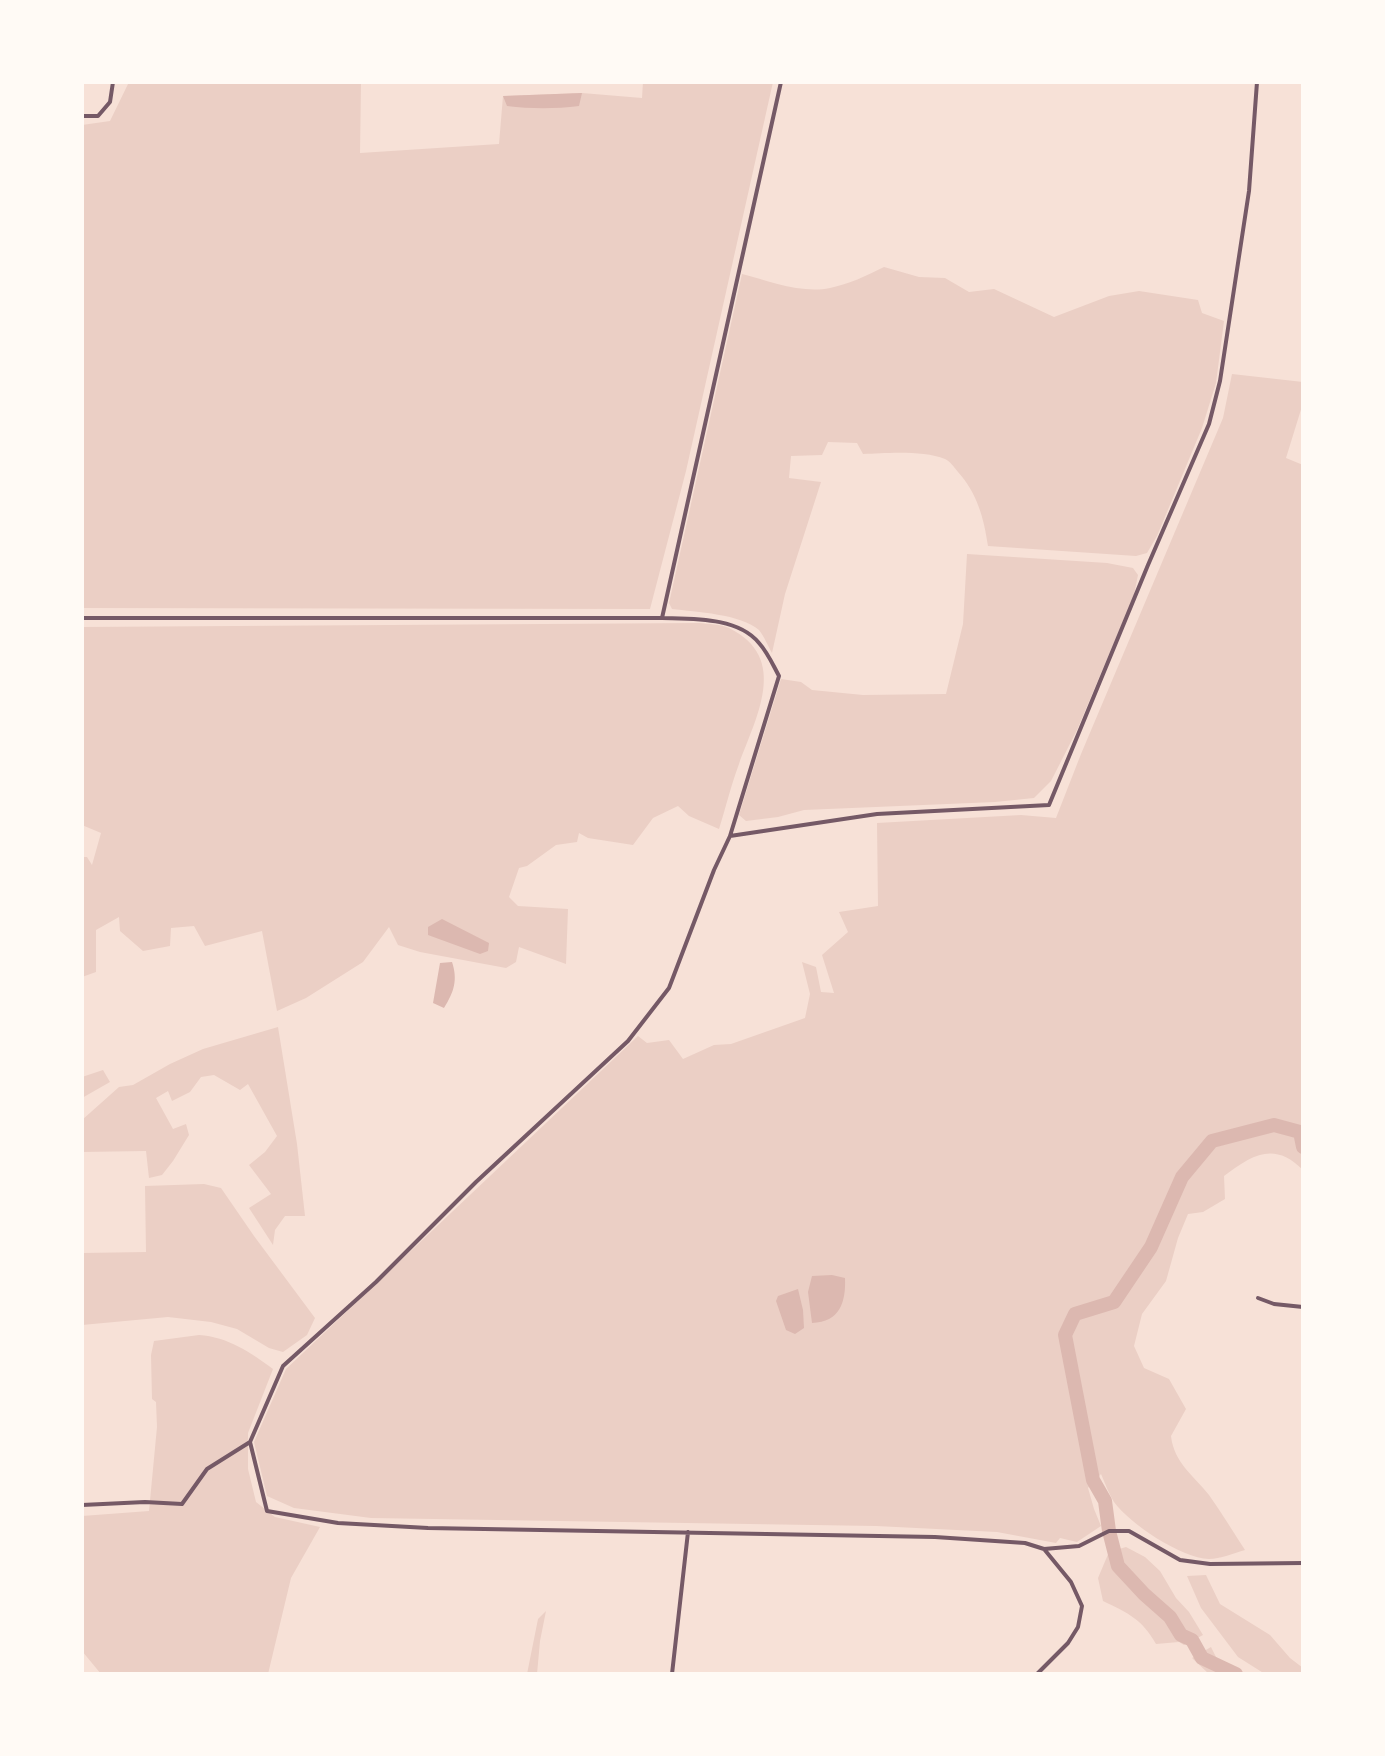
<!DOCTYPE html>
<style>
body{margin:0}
#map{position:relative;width:1385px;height:1756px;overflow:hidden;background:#f7e1d7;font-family:"Alegreya Sans",sans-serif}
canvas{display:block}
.frame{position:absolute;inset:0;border:84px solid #fffaf5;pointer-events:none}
</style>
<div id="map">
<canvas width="1385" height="1756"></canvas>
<div class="frame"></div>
</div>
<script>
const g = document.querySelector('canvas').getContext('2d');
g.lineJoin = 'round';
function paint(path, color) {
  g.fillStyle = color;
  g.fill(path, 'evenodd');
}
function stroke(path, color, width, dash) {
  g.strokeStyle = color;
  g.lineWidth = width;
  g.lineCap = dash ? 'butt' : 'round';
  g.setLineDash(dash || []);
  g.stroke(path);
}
paint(new Path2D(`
 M129 82H361L360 153 499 144 503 96 582 93 642 98 643 82H773L686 471 650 609 82 608V125L110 121Z
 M884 267 919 277 945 278 969 292 994 289 1054 317 1109 296 1139 291 1198 300 1202 313 1224 321 1216 383 1202 428 1157 536 1147 553 1136 556 988 546C984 518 977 493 958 472 954 467 950 461 945 459 923 450 886 453 863 454L857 443 828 442 822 455 791 456 789 478 821 482 785 594 772 653C768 646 764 636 759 630 741 614 696 612 672 609L669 603 742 274C769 281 802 294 830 288 849 284 866 276 884 267Z
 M1232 374 1303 382V403L1286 458 1303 465V1170C1274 1141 1252 1155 1224 1176L1225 1199 1203 1212 1188 1214 1178 1238 1166 1281 1142 1314 1134 1346 1144 1368 1169 1379 1186 1409 1171 1436C1174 1463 1194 1476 1209 1495 1222 1513 1233 1532 1245 1550 1234 1553 1220 1559 1209 1559 1181 1558 1130 1524 1114 1502 1109 1494 1105 1483 1101 1474L1088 1488 1094 1509 1101 1526 1077 1542 1060 1538 1056 1543 997 1532 876 1526 371 1518 294 1508 267 1496 254 1442 286 1369 638 1036 647 1043 669 1040 683 1059 714 1045 731 1044 805 1018 810 994 802 962 816 967 821 992 834 993 822 955 848 932 839 912 878 906 877 823 1021 815 1056 818 1081 754 1223 418Z
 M967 554 1107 563 1133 568 1138 575 1134 595 1077 730 1051 781 1034 798 995 802 804 810 778 817 746 821 739 815 781 679 801 682 812 690 863 695 946 694 963 624Z
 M699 623C708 624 721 624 729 628 790 658 756 717 739 764 731 785 726 807 719 829L689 816 678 806 653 818 633 845 588 838 579 833 577 842 556 845 527 866 519 868 509 897 518 906 568 909 566 964 519 947 516 962 506 968 420 952 398 945 389 927 363 962 306 998 277 1011 262 931 205 946 194 926 171 928 170 946 143 951 120 931 119 917 96 930V972L82 977V857H87L92 865 101 833 82 825V627Z
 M278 1027 297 1144 305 1216H285L275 1230 273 1245 249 1208 271 1194 249 1165 265 1152 277 1136 248 1084 240 1090 214 1075 201 1077 190 1092 172 1101 168 1091 156 1098 173 1129 186 1124 189 1135 173 1161 162 1175 149 1178 146 1151 82 1152V1120L119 1087 133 1085 170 1064 203 1049Z
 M103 1070 110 1082 82 1098V1077Z
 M204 1184 221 1188 254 1236 315 1318 307 1335 283 1352 269 1348 237 1329 211 1322 168 1317 82 1325V1253L146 1252 145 1186Z
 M199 1335C228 1337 250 1352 273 1369L248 1433V1469L256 1502 275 1517 320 1527 291 1578 268 1674H101L82 1651V1516L149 1511 157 1427 156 1402 152 1399 151 1355 154 1341Z
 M1126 1547 1145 1557 1160 1571 1176 1598 1189 1612 1203 1635 1184 1645 1179 1642 1156 1644C1142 1619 1128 1613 1103 1601L1098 1578 1109 1552Z
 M1206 1575 1220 1604 1270 1635 1290 1658 1303 1668V1674H1265L1238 1657 1201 1608 1187 1576Z
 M546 1611 540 1641 537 1674H527L538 1619Z
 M1211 1647 1216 1657 1232 1674H1209L1192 1658Z`), '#ebcfc5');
paint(new Path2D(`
 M582 93 579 106C555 109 531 109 507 106L503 96Z
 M442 919 489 943 488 951 480 954 428 935V927Z
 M452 962C458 980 454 992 444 1008L433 1003 440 963Z
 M832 1275 845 1278C846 1302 840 1322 812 1323L808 1292 812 1276Z
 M798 1289 803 1310 804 1328 795 1334 786 1330 776 1301 778 1296Z`), '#dcb8b0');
stroke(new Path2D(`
 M1236 1674 1202 1658 1192 1640 1181 1635 1170 1617 1144 1594 1118 1566 1109 1531 1105 1501 1093 1480 1065 1335 1075 1314 1114 1302 1151 1247 1182 1177 1212 1141 1274 1125 1300 1132 1303 1147`), '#dcb8b0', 14);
stroke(new Path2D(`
 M82 116H98L110 102 113 82
 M82 618H662L781 82
 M662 618C693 619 738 617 759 643 768 653 773 665 779 676L730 836 714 870 669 988 628 1041 476 1182 376 1282 283 1366 250 1442 267 1511 338 1523 428 1528 935 1537 1025 1543 1044 1549 1071 1582 1082 1606 1078 1627 1068 1643 1037 1674
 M730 836 877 814 1049 805 1148 565 1209 424 1220 381 1249 191 1257 82
 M1258 1298 1274 1304 1303 1307
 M82 1505 145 1502 182 1504 207 1469 250 1442
 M1044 1549 1079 1546 1109 1531H1129L1180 1560 1210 1564 1303 1563
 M672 1674 688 1532`), '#755966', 4);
</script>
